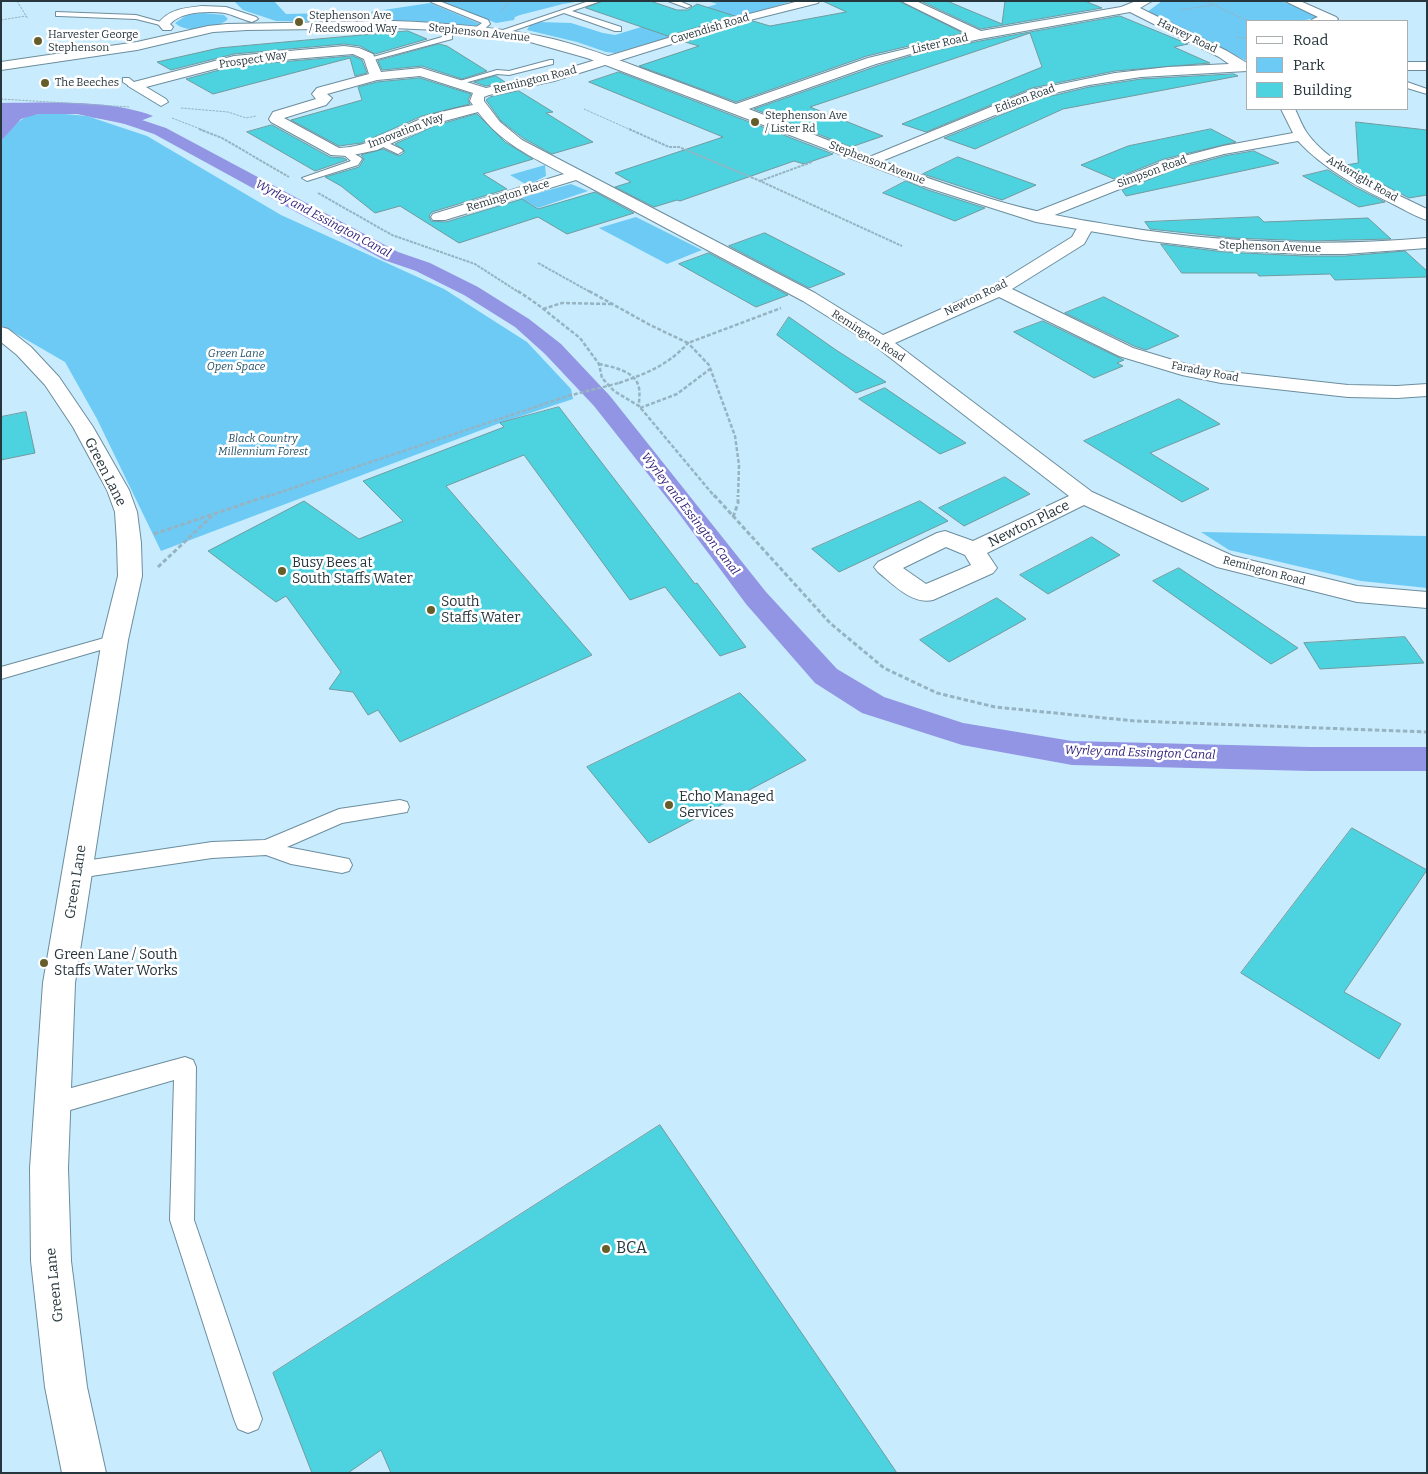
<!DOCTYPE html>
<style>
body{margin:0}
#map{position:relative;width:1428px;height:1474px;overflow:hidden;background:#c8ecfe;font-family:Bitter,serif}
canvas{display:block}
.frame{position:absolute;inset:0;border:2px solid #27353c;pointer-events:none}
.legend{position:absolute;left:1246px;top:20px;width:162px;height:90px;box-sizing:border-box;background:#fff;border:1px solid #a9aeb1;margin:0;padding:6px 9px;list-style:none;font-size:15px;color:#27353c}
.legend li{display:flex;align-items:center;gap:10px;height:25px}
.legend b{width:25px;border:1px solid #a9aeb1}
</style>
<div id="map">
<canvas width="1428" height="1474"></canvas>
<div class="frame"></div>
<ul class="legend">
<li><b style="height:6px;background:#fff"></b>Road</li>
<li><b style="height:14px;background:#6dcaf4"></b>Park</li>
<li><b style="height:14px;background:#4cd3df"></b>Building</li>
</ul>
</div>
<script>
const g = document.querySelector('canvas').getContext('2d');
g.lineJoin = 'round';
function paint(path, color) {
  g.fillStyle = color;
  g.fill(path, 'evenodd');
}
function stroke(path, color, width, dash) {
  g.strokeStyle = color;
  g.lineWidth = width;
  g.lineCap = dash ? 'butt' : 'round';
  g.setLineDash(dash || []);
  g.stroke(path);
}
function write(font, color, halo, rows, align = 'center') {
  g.font = font + ' Bitter,serif';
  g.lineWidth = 5;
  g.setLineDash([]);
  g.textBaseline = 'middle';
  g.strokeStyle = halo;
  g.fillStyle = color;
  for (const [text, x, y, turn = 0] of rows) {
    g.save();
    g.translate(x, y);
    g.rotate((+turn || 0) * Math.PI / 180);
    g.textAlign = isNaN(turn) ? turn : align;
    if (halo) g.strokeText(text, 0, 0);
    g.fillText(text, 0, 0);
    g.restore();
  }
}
paint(new Path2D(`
 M234 1H274L286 14 370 12 430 3 483 25 478 27 410 22 276 21 243 10Z
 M440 1H582L563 4 520 15 515 17 514 20 496 23Z
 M708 1H793L615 53 606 52 577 42 527 30 530 25 539 22 571 23 603 33 615 35 717 4Z
 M1162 1H1281L1323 17 1299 21H1247V61L1147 12Z
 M203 13 224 15 228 19C217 29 186 34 175 23L187 15Z
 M54 113 87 116 147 136 281 215 444 289 527 342 571 389 573 399 500 423 161 551 97 419 65 362 1 325V141C21 118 22 114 54 113Z
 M545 165 546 176 527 185 510 175Z
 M571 184 588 191 538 208 520 198Z
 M636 217 702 250 667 264 599 228Z
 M1201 532 1427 536V588L1361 581 1229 550Z`), '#6dcaf4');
paint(new Path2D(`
 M1 103C48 103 109 99 153 116L130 125 77 114H38L21 119 1 141Z`), '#9295e4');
paint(new Path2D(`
 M96 109 124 114 166 128 398 252 430 263 478 287 529 319 561 344 610 396 766 592 837 669 884 697 963 723 1072 741 1310 747H1427V771H1310L1072 765 962 745 862 713 815 683 746 604 674 507 594 406 545 354 515 327 464 295 416 271 384 260 154 134 116 121 90 117 88 114 90 111Z`), '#9295e4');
const building = new Path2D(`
 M603 1H650L677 10H688L697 4 735 16 668 36 586 8Z
 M823 1H899L963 33 867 56 736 102 639 66 699 46 685 42 743 24 753 21 770 26 846 12Z
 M921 1H947L1002 24 1005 1H1085L1102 8 981 29Z
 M1120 16 1188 44 1174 47 1210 63 1115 71 1032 88 926 132 902 124 1042 67 1030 33 810 107 883 136 851 147 754 109 877 66 914 55 980 41Z
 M408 31 427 39 375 54 360 46 344 44 234 54 171 70 157 62 219 48Z
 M439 44 447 46 487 71 462 79 422 66 382 70 378 61Z
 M353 56 362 60 367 73 355 76 350 58 213 94 186 79 234 66Z
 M619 72 833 154 804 164 794 161 680 201 677 200 654 207 615 187 631 182 615 173 723 137 589 82Z
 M1234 74 1238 76 1063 109 975 149 944 138 1043 98 1089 87 1141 79Z
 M496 76 505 82 486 86 474 82Z
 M420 78 471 94 468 100 470 104 422 116 361 143 339 146 291 120 362 100 358 87 377 82Z
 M519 91 553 112 546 113 593 142 552 154 523 138 501 121 486 100 490 97Z
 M477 114 505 142 533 159 483 174 507 189 432 212 429 216 431 221 446 222 522 199 538 209 595 192 634 213 567 234 538 217 459 243 400 206 375 213 341 186 325 177 359 167 364 159 361 155 383 149 399 156 404 153V150L395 144 434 126Z
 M1356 122 1427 130V195L1409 198 1346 165 1358 163Z
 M272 125 330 157 344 158 347 160 315 171 247 132Z
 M1211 129 1236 142 1164 159 1114 179 1081 165 1128 146Z
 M1254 151 1279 163 1126 196 1122 190 1176 169 1224 156Z
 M958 157 1036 185 1002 200 923 174Z
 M1328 170 1355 187 1385 202 1359 207 1303 176Z
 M906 181 928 190 985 208 955 221 883 193Z
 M1259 217 1264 222 1368 218 1391 239 1310 241 1233 238 1150 229 1145 222Z
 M765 233 845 274 809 288 729 246Z
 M1161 244 1224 252 1305 256H1345L1405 251 1427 271V277L1335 280 1330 274 1259 276 1257 273H1182Z
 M709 253 788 295 756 307 679 264Z
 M1104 297 1179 336 1146 350 1134 346 1065 313Z
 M789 317 836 350 886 382 856 393 777 335Z
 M1043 321 1124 360 1117 363 1123 366 1094 378 1014 332Z
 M885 388 966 443 940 454 859 399Z
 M1179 399 1220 424 1150 453 1209 489 1182 502 1084 441Z
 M559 407 695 584 697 583 746 647 720 656 665 587 630 600 524 455 446 486 592 655 400 742 378 710 368 715 353 692 329 689 341 672 286 596 276 602 208 551 304 501 359 539 403 521 363 481 504 427 500 423Z
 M26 412 35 453 1 460V417Z
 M1005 477 1030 494 964 526 939 508Z
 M920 501 948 521 839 572 812 549Z
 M1092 537 1120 555 1048 594 1020 575Z
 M1179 568 1298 648 1271 664 1153 581Z
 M997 598 1026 619 949 662 920 640Z
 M1405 637 1424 663 1320 669 1304 643Z
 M740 693 806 760 649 843 587 767Z
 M1352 828 1427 870 1344 992 1401 1024 1379 1059 1241 973Z
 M660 1125 897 1473H391L381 1450 348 1473H312L273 1373Z`);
paint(building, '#4cd3df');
stroke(building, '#719a9e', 1);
const service = new Path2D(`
 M439 1 488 20 490 24 481 32H475V28L482 23 431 2Z
 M589 1H601L572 11 621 27V31H615L564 13 501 35 494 33Z
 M668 1H679L691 6 687 8Z
 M56 12 136 15 168 24 164 26 136 19 59 16H56Z
 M449 35H452V39L370 61 366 59Z
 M550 60H553V64L509 75 497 74 457 85 453 83 497 70 509 71Z
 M123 78H129L139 86 132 88 123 82Z
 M1407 82 1427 89V94L1407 88Z
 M382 140 401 149 403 151 398 154 379 145V141Z
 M347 150 360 157 362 159 358 165 307 181 302 178 351 161 342 153Z
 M115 635 121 636 123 640 121 644 1 679V667Z
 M400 800 407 802 409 807 407 812 342 823 287 847 349 859 352 865 349 871 342 873 291 864 266 855 212 858 78 878 71 876 68 870 71 864 78 862 212 842 265 840 339 809Z
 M185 1057 193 1060 196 1067 194 1220 262 1419 258 1429 248 1433 238 1429 234 1419 170 1220 174 1080 53 1115 45 1112 42 1104 45 1096 53 1093Z`);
const minor = new Path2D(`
 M799 1H819L818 3 742 22 554 81 489 95 484 97V101L500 122 522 140 815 293 883 335 993 286 1072 237 1080 223H1092L1094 226 1084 244 1012 289 1133 348 1186 364 1221 371 1348 385 1397 386 1427 384V396L1397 398 1348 397 1221 383 1182 375 1119 356 999 297 895 343 1092 492 1233 556 1357 586 1427 592V608L1357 602 1217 567 1084 505 987 553 997 568 993 573 933 600C912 605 893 584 878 572L874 567 878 562 937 533 945 531 973 541 1069 496 875 346 803 301 576 180 445 220H433L431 217 433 214 564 174C530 156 501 143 478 112L433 124 377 150 348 156 331 155 271 122 269 119 273 112 316 99 312 94 317 88 369 74 364 59 353 54 234 64 146 87 166 99 168 102 161 106 128 86 130 83 234 56 344 46 359 48 373 54 381 72 421 68 486 88 546 75 734 18ZM420 76 473 93 470 101 473 105C456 108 439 112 423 118 395 129 371 147 339 148L284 118 326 105 332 98 327 94 377 80ZM946 547 965 555 971 565 926 584 903 568Z
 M901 1H916L981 31 1121 7 1136 1H1152L1140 8 1227 51 1247 63V71L1141 77 1089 85 1042 96 872 165 867 164 865 161 867 158 1032 90 1115 73 1168 67 1229 64 1219 57 1130 12 980 39 914 53 876 64 743 111 738 112 731 108 733 105 868 58 968 34Z
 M1285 1H1300L1336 17 1338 19 1336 21H1311L1313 19 1318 17Z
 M1407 62H1427V70H1407Z
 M1281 109H1295C1299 117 1302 126 1307 133 1332 168 1389 190 1427 209V220C1416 217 1405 210 1395 205 1360 188 1325 170 1298 141L1224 154 1175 167 1042 220H1030L1028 217 1030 214 1165 161 1223 146 1293 133Z`);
const tertiary = new Path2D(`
 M202 6 226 7 256 17 258 19 252 22C243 20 234 15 225 13 209 11 182 11 170 24L173 27 171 30H163L158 24C168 9 185 8 202 6Z
 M393 21C447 23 500 27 553 39 593 49 631 65 670 79 777 118 882 165 991 199 1033 212 1074 219 1117 226 1220 243 1323 247 1427 238V248L1345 254H1305L1224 250 1143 240 1036 222 929 188 587 58 523 40 460 31 393 28 247 30 213 32 137 50 1 70V62L137 42 208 26 227 24Z`);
const trunk = new Path2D(`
 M1 327 8 329 31 347 59 377 93 427 129 490 137 512 141 543 142 576 128 640 75 983 68 1168 71 1261 87 1387 106 1473H62L45 1387 31 1261 30 1168 43 983 102 640 118 576 117 543 115 512 107 490 73 427 45 385 17 355 1 342Z`);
stroke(service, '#6c8d9d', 2);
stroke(minor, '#6c8d9d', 2);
stroke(tertiary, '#6c8d9d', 2);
stroke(trunk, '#6c8d9d', 2);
stroke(new Path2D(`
 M17 1 28 19
 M1206 1 1248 21
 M1180 10 1214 5
 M500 12 510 1
 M1 20 26 16
 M1237 37 1247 39
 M1 99 130 107
 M181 108 228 112 246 118 256 116
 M584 109 631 130
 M172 118 203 130`), '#96b3c2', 1, [2.5, 1]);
stroke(new Path2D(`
 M199 129 222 138 289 177
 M629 129 669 147H679L760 181 902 246
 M760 181 812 162
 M318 193 392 235 475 264 520 293
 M538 263 592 293`), '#96b3c2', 2, [3, 1]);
stroke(new Path2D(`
 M518 291 537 304 580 338 599 364 602 378 614 391 639 406 715 497
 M589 291 650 325 688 343 781 308
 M543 309 562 303 612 304
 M599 364C613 367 636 371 639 388 640 394 639 400 639 405
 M619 383C647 373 667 366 688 343L709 365 735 436 739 465 738 497
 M640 408 677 394 710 369
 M266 497 568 396`), '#96b3c2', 2.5, [4, 2]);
stroke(new Path2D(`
 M714 495 830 623 884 668 937 693 995 707 1135 721 1427 732
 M733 517 738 503V495
 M154 534 270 495
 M158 567 213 515`), '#96b3c2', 3, [4.5, 2.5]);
paint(service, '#fff');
paint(minor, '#fff');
paint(tertiary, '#fff');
paint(trunk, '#fff');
stroke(new Path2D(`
 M568 396 619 383`), '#96b3c2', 2.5, [4, 2]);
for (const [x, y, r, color] of [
 [299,22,5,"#655d2a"],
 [38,41,5,"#655d2a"],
 [45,83,5,"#655d2a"],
 [755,122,5,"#655d2a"],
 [282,571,5,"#655d2a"],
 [431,610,5,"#655d2a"],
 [669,805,5,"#655d2a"],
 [44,963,5,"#655d2a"],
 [606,1249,5,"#655d2a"]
]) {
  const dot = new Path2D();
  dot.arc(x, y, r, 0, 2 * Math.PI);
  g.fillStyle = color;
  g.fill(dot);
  stroke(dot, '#fff', 2);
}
write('11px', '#27353c', '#fff', [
 ["Stephenson Ave",309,16],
 ["/ Reedswood Way",309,29],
 ["Harvester George",48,35],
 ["Stephenson",48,48],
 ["The Beeches",55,83],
 ["Stephenson Ave",765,116],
 ["/ Lister Rd",765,129]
], 'left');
write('11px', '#27353c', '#fff', [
 ["Cavendish Road",710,29,-17],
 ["Stephenson Avenue",479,33,6],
 ["Harvey Road",1187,36,26],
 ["Lister Road",940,44,-13],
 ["Prospect Way",253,60,-8],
 ["Remington Road",535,80,-14],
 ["Edison Road",1025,99,-20],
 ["Innovation Way",406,131,-21],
 ["Stephenson Avenue",877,163,21],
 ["Simpson Road",1152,172,-20],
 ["Arkwright Road",1362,179,30],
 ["Remington Place",508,196,-17],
 ["Stephenson Avenue",1270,247,2],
 ["Newton Road",976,298,-26],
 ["Remington Road",868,336,33],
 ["Faraday Road",1205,372,11],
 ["Remington Road",1264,571,15]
]);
write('italic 11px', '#275367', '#fff', [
 ["Green Lane",236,354],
 ["Open Space",236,367],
 ["Black Country",263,439],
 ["Millennium Forest",263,452]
]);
write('italic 12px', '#2a1a76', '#fff', [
 ["Wyrley and Essington Canal",323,219,28],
 ["Wyrley and Essington Canal",690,514,52],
 ["Wyrley and Essington Canal",1140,753,2]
]);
write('14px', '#27353c', '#fff', [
 ["Green Lane",105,472,63],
 ["Newton Place",1029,524,-26],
 ["Green Lane",76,882,-81],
 ["Green Lane",55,1285,-96]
]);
write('14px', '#27353c', '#fff', [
 ["Busy Bees at",292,563],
 ["South Staffs Water",292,579],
 ["South",441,602],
 ["Staffs Water",441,618],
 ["Echo Managed",679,797],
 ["Services",679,813],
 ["Green Lane / South",54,955],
 ["Staffs Water Works",54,971]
], 'left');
write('16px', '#27353c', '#fff', [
 ["BCA",616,1249]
], 'left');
</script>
